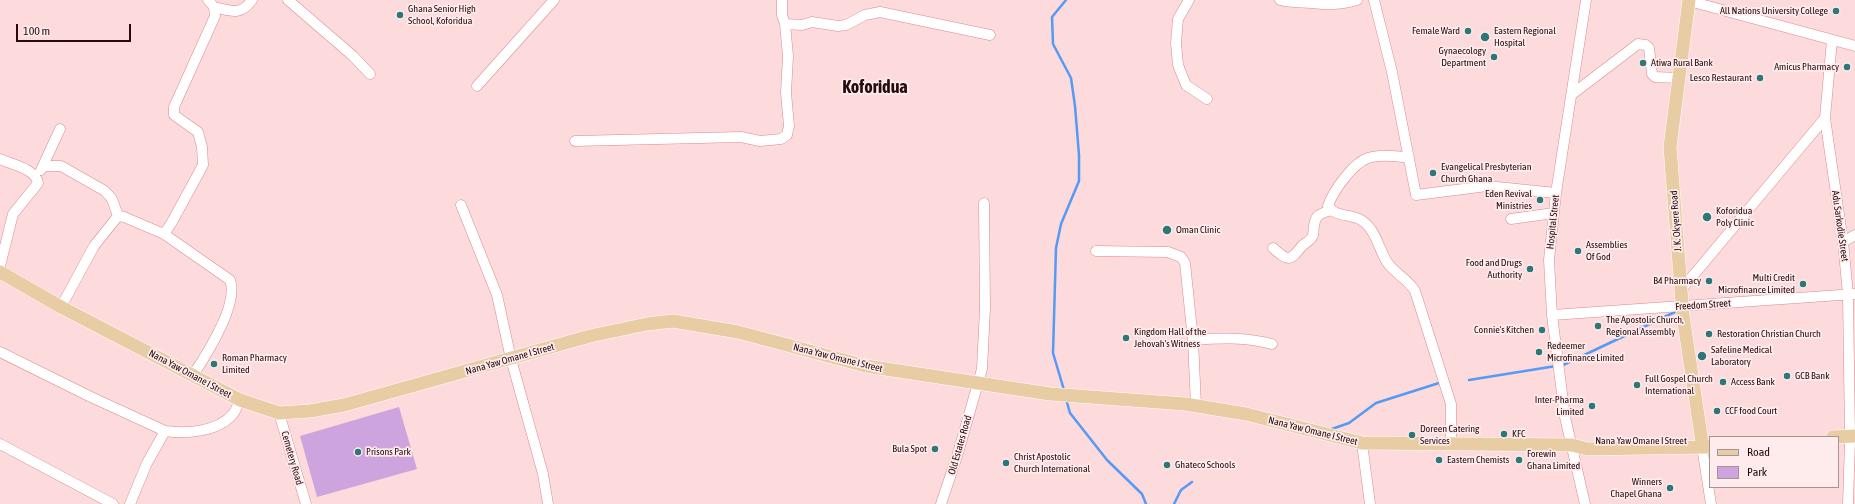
<!DOCTYPE html>
<style>
body{margin:0}
#map{position:relative;width:1855px;height:504px;overflow:hidden;background:#fddadb;font-family:"Asap Condensed",sans-serif}
canvas{display:block}
.legend{position:absolute;left:1709px;top:436px;width:130px;height:52px;box-sizing:border-box;background:#feecec;border:1px solid #a89293;margin:0;padding:5px 7px;list-style:none;font-size:12px;color:#270a0d}
.legend li{display:flex;align-items:center;gap:8px;height:20px}
.legend b{width:20px;border:1px solid #a89293}
.scale{position:absolute;left:16px;top:24px;width:115px;height:18px;box-sizing:border-box;border:2px solid #270a0d;border-top:0;padding-left:5px;font-size:12px;line-height:14px;white-space:nowrap;color:#270a0d;-webkit-text-stroke:3px #feecec;paint-order:stroke}
</style>
<div id="map">
<canvas width="1855" height="504"></canvas>
<ul class="legend">
<li><b style="height:5px;background:#e7cca4"></b>Road</li>
<li><b style="height:11px;background:#cea4df"></b>Park</li>
</ul>
<div class="scale">100 m</div>
</div>
<script>
const g = document.querySelector('canvas').getContext('2d');
g.lineJoin = 'round';
function paint(path, color) {
  g.fillStyle = color;
  g.fill(path, 'evenodd');
}
function stroke(path, color, width, dash) {
  g.strokeStyle = color;
  g.lineWidth = width;
  g.lineCap = dash ? 'butt' : 'round';
  g.setLineDash(dash || []);
  g.stroke(path);
}
function write(font, color, halo, rows, align = 'center') {
  g.font = font + ' "Asap Condensed",sans-serif';
  g.lineWidth = 3.5;
  g.setLineDash([]);
  g.textBaseline = 'middle';
  g.strokeStyle = halo;
  g.fillStyle = color;
  for (const [text, x, y, turn = 0] of rows) {
    g.save();
    g.translate(x, y);
    g.rotate((+turn || 0) * Math.PI / 180);
    g.textAlign = isNaN(turn) ? turn : align;
    if (halo) g.strokeText(text, 0, 0);
    g.fillText(text, 0, 0);
    g.restore();
  }
}
paint(new Path2D(`
 M399 407 417 469 317 497 300 436Z`), '#cea4df');
stroke(new Path2D(`
 M1561 366 1675 312
 M1469 380 1556 366
 M1064 390 1053 353 1056 248 1061 224 1079 181V155L1075 106 1071 78 1053 44 1052 17 1066 0
 M1066 399 1070 413 1107 460 1142 494 1146 504
 M1329 430 1349 423 1376 403 1439 383
 M1174 504 1181 490 1192 482`), '#559af4', 2.5);
const minor = new Path2D(`
 M288 0 353 56 370 74
 M1189 0 1178 19 1176 43 1178 65 1186 85 1207 99
 M1280 0C1291 3 1301 2 1312 3 1330 5 1339 5 1357 0
 M1374 0 1392 72 1416 195 1487 186 1556 193
 M1689 1 1855 46
 M214 7C231 11 241 16 252 0
 M785 24 802 25 812 22 838 26 846 25 865 15 880 12 990 35
 M1832 40 1825 118 1843 242 1848 294 1850 436
 M477 86 554 0
 M1571 95 1638 44 1646 45 1649 48 1652 74 1655 77 1678 78
 M575 141 741 137 760 141 781 139 787 135 789 126 786 93 788 56 785 24 782 15V0
 M1409 158C1397 156 1380 154 1368 158 1353 163 1333 191 1328 206 1335 217 1351 214 1361 220 1376 229 1378 248 1387 262 1394 273 1408 279 1415 291L1451 404V443
 M0 159C11 164 36 169 38 183L13 214 0 266
 M43 166H61L105 191 112 199 118 216
 M41 170 60 129
 M461 205 497 295 511 359 543 474 548 504
 M1511 219 1554 213
 M164 234 172 222 203 165 202 147 198 132 174 115V107L215 16 214 7 208 0
 M1843 242 1855 235
 M1273 248C1289 262 1290 261 1302 246 1306 242 1311 241 1313 235 1314 229 1313 223 1317 217 1320 213 1326 212 1331 210
 M1096 251 1168 252 1181 257 1185 263 1193 340 1196 406
 M1681 290 1825 118
 M61 307 94 246 118 216 124 217 164 234 230 280C239 304 207 354 193 375
 M1552 315 1855 294
 M1193 340C1220 338 1245 337 1272 344
 M0 352 91 397 165 431
 M279 413 306 504
 M1362 443 1370 504
 M0 444 113 504
 M1702 447 1711 504
 M130 504 147 463 165 431C186 434 218 432 233 414 236 411 238 404 240 400
 M941 504 958 453 982 369 985 308 984 203
 M1585 504 1565 417 1552 315 1549 260 1556 193 1586 0
 M1848 504 1850 441`);
const major = new Path2D(`
 M1689 0 1670 147 1683 316 1702 442
 M0 272 61 307 240 400 279 413 310 411 344 405 590 336 647 324 673 321 738 332 866 366 1050 394 1185 404 1246 414 1362 443 1572 445 1587 449 1710 447
 M1833 437 1855 436`);
stroke(minor, '#da8a8f', 11);
stroke(major, '#fff', 14);
stroke(minor, '#fff', 10);
stroke(major, '#e7cca4', 13);
for (const [x, y, r, color] of [
 [1836,11,4,"#2e7778"],
 [400,15,4,"#2e7778"],
 [1468,31,4,"#2e7778"],
 [1485,37,5,"#2e7778"],
 [1494,57,4,"#2e7778"],
 [1643,63,4,"#2e7778"],
 [1847,67,4,"#2e7778"],
 [1760,78,4,"#2e7778"],
 [1433,173,4,"#2e7778"],
 [1540,200,4,"#2e7778"],
 [1707,217,5,"#2e7778"],
 [1167,230,5,"#2e7778"],
 [1578,251,4,"#2e7778"],
 [1530,269,4,"#2e7778"],
 [1709,281,4,"#2e7778"],
 [1803,284,4,"#2e7778"],
 [1598,326,4,"#2e7778"],
 [1542,330,4,"#2e7778"],
 [1709,334,4,"#2e7778"],
 [1126,338,4,"#2e7778"],
 [1539,352,4,"#2e7778"],
 [1702,356,5,"#2e7778"],
 [214,364,4,"#2e7778"],
 [1787,376,4,"#2e7778"],
 [1723,382,4,"#2e7778"],
 [1637,385,4,"#2e7778"],
 [1592,406,4,"#2e7778"],
 [1717,411,4,"#2e7778"],
 [1504,434,4,"#2e7778"],
 [1412,435,4,"#2e7778"],
 [935,449,4,"#2e7778"],
 [358,452,4,"#2e7778"],
 [1439,460,4,"#2e7778"],
 [1519,460,4,"#2e7778"],
 [1006,463,4,"#2e7778"],
 [1167,465,4,"#2e7778"],
 [1670,488,4,"#2e7778"]
]) {
  const dot = new Path2D();
  dot.arc(x, y, r, 0, 2 * Math.PI);
  g.fillStyle = color;
  g.fill(dot);
  stroke(dot, '#feecec', 1.5);
}
write('10px', '#270a0d', '#feecec', [
 ["Ghana Senior High",408,9],
 ["School, Koforidua",408,21],
 ["All Nations University College",1828,11,"right"],
 ["Female Ward",1460,31,"right"],
 ["Eastern Regional",1494,31],
 ["Hospital",1494,43],
 ["Gynaecology",1486,51,"right"],
 ["Department",1486,63,"right"],
 ["Atiwa Rural Bank",1651,63],
 ["Amicus Pharmacy",1839,67,"right"],
 ["Lesco Restaurant",1752,78,"right"],
 ["Evangelical Presbyterian",1441,167],
 ["Church Ghana",1441,179],
 ["Eden Revival",1532,194,"right"],
 ["Ministries",1532,206,"right"],
 ["Koforidua",1716,211],
 ["Poly Clinic",1716,223],
 ["Oman Clinic",1176,230],
 ["Assemblies",1586,245],
 ["Of God",1586,257],
 ["Food and Drugs",1522,263,"right"],
 ["Authority",1522,275,"right"],
 ["Multi Credit",1795,278,"right"],
 ["Microfinance Limited",1795,290,"right"],
 ["B4 Pharmacy",1701,281,"right"],
 ["The Apostolic Church,",1606,320],
 ["Regional Assembly",1606,332],
 ["Connie's Kitchen",1534,330,"right"],
 ["Kingdom Hall of the",1134,332],
 ["Jehovah's Witness",1134,344],
 ["Restoration Christian Church",1717,334],
 ["Redeemer",1547,346],
 ["Microfinance Limited",1547,358],
 ["Safeline Medical",1711,350],
 ["Laboratory",1711,362],
 ["Roman Pharmacy",222,358],
 ["Limited",222,370],
 ["GCB Bank",1795,376],
 ["Full Gospel Church",1645,379],
 ["International",1645,391],
 ["Access Bank",1731,382],
 ["Inter-Pharma",1584,400,"right"],
 ["Limited",1584,412,"right"],
 ["CCF food Court",1725,411],
 ["Doreen Catering",1420,429],
 ["Services",1420,441],
 ["KFC",1512,434],
 ["Bula Spot",927,449,"right"],
 ["Prisons Park",366,452],
 ["Forewin",1527,454],
 ["Ghana Limited",1527,466],
 ["Christ Apostolic",1014,457],
 ["Church International",1014,469],
 ["Eastern Chemists",1447,460],
 ["Ghateco Schools",1175,465],
 ["Winners",1662,482,"right"],
 ["Chapel Ghana",1662,494,"right"]
], 'left');
write('10px', '#270a0d', '#feecec', [
 ["J. K. Okyere Road",1676,221,-94],
 ["Hospital Street",1553,222,-84],
 ["Adu Sarkodie Street",1840,226,82],
 ["Freedom Street",1703,305,-4],
 ["Nana Yaw Omane I Street",838,358,14],
 ["Nana Yaw Omane I Street",510,359,-16],
 ["Nana Yaw Omane I Street",190,374,28],
 ["Nana Yaw Omane I Street",1313,431,14],
 ["Nana Yaw Omane I Street",1641,441],
 ["Old Estates Road",960,445,-74],
 ["Cemetery Road",292,458,74]
]);
write('bold 18px', '#270a0d', '#feecec', [
 ["Koforidua",875,87]
]);
</script>
